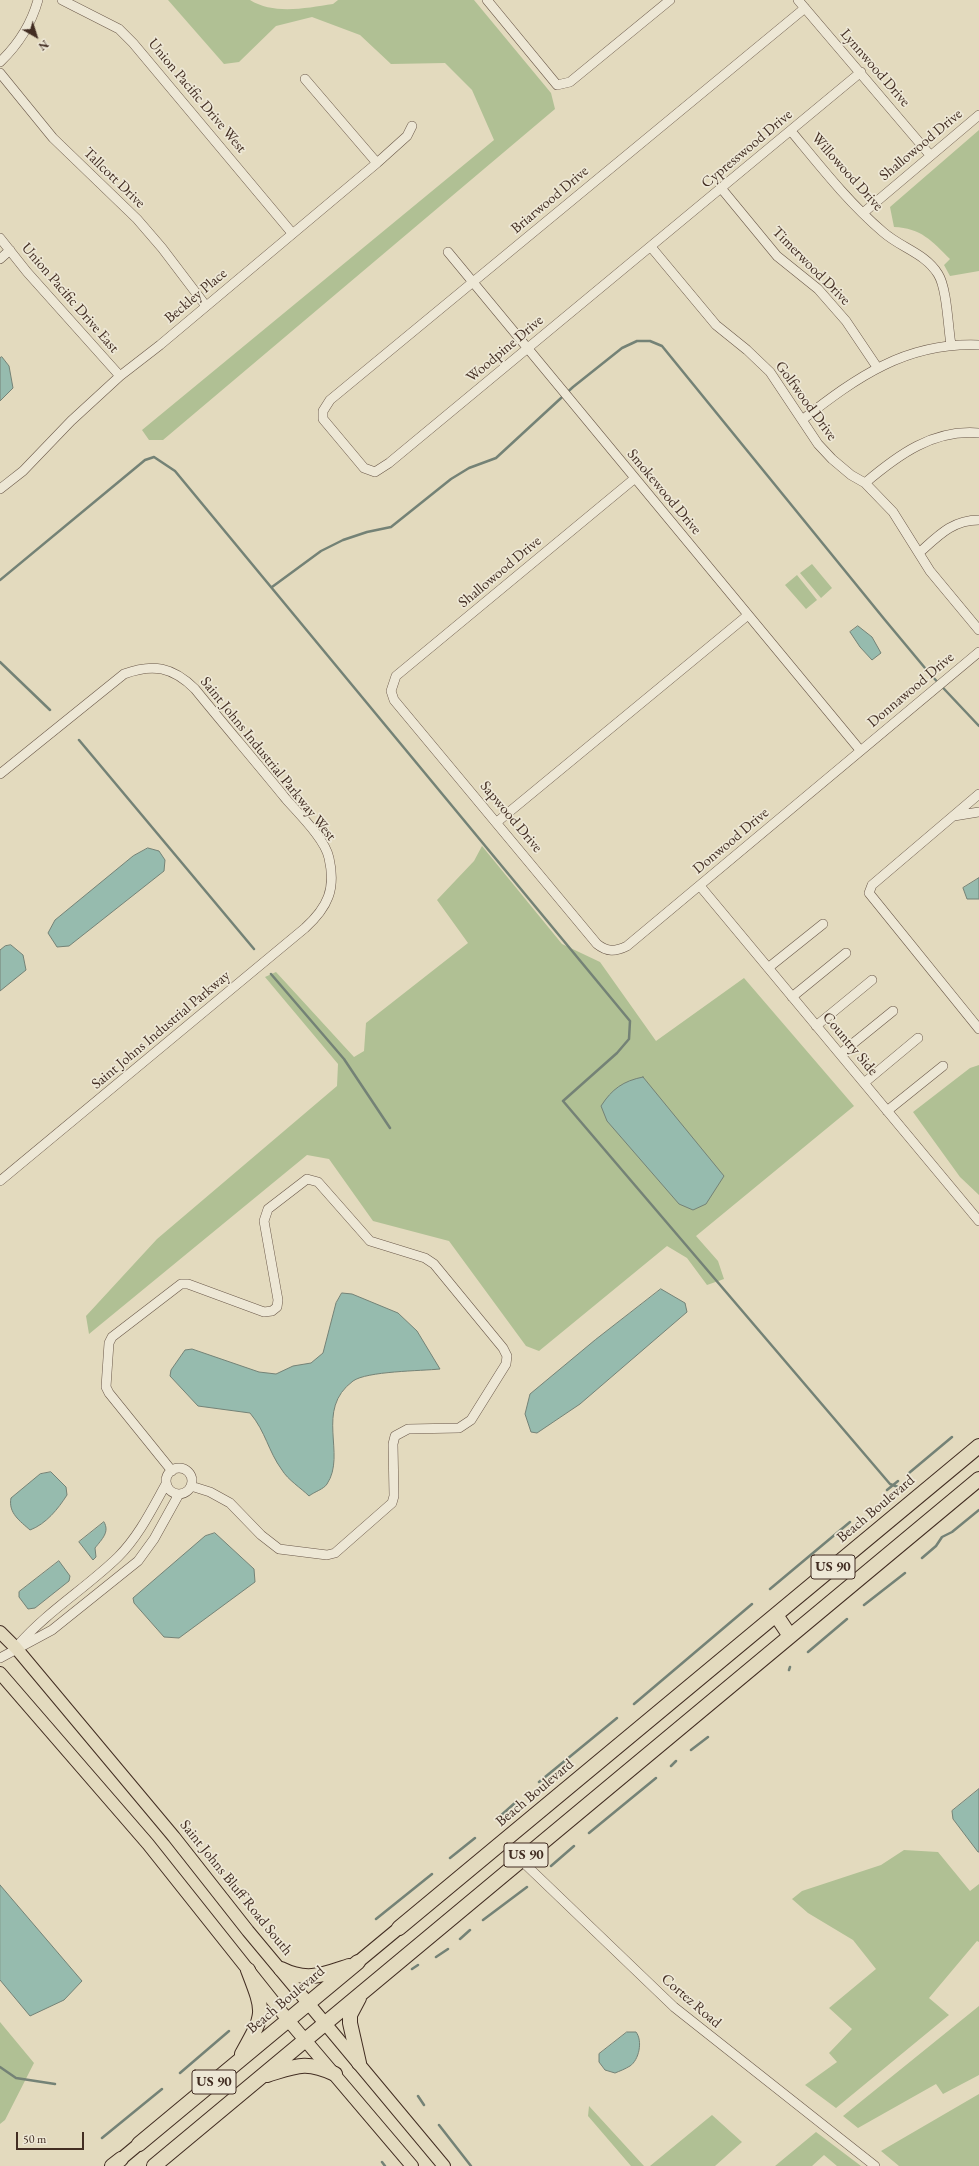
<!DOCTYPE html>
<style>
body{margin:0}
#map{position:relative;width:979px;height:2166px;overflow:hidden;background:#e3dabe;font-family:"EB Garamond",serif}
canvas{display:block}
.north{position:absolute;left:16px;top:16px;width:40px;height:40px;-webkit-text-stroke:3px #ede7d5;paint-order:stroke;rotate:141deg;font-size:11px;font-weight:700;line-height:16px;text-align:center;color:#422d22}
.north::after{content:'';display:block;margin:auto;width:14px;height:18px;background:#422d22;clip-path:polygon(50% 0,100% 100%,50% 72%,0 100%)}
.scale{position:absolute;left:16px;top:2132px;width:68px;height:18px;box-sizing:border-box;border:2px solid #422d22;border-top:0;padding-left:5px;font-size:12px;line-height:14px;white-space:nowrap;color:#422d22;-webkit-text-stroke:3px #ede7d5;paint-order:stroke}
</style>
<div id="map">
<canvas width="979" height="2166"></canvas>
<div class="north">N</div>
<div class="scale">50 m</div>
</div>
<script>
const g = document.querySelector('canvas').getContext('2d');
g.lineJoin = 'round';
function paint(path, color) {
  g.fillStyle = color;
  g.fill(path, 'evenodd');
}
function stroke(path, color, width, dash) {
  g.strokeStyle = color;
  g.lineWidth = width;
  g.lineCap = dash ? 'butt' : 'round';
  g.setLineDash(dash || []);
  g.stroke(path);
}
function write(font, color, halo, rows, align = 'center') {
  g.font = font + ' "EB Garamond",serif';
  g.lineWidth = 3.5;
  g.setLineDash([]);
  g.textBaseline = 'middle';
  g.strokeStyle = halo;
  g.fillStyle = color;
  for (const [text, x, y, turn = 0] of rows) {
    g.save();
    g.translate(x, y);
    g.rotate((+turn || 0) * Math.PI / 180);
    g.textAlign = isNaN(turn) ? turn : align;
    if (halo) g.strokeText(text, 0, 0);
    g.fillText(text, 0, 0);
    g.restore();
  }
}
paint(new Path2D(`
 M168 0H250C274 15 306 8 333 4L338 0H474L551 93 555 109 163 440H149L142 430 494 140 472 90 445 63 391 64 360 35 312 17 276 26 239 62 224 64Z
 M979 130V271L950 276 944 265 950 259C932 241 921 228 894 227L890 207Z
 M812 564 832 588 821 598 800 573Z
 M797 575 817 600 806 609 785 585Z
 M482 846 562 944 600 962 656 1041 744 978 854 1106 696 1236 718 1261 724 1279 707 1285 687 1258 667 1246 539 1351 526 1346 449 1241 373 1221 329 1159 307 1155 89 1334 86 1316 157 1239 337 1086 338 1064 265 977 276 972 354 1057 364 1051 366 1023 468 943 437 900 474 861Z
 M979 1065V1195L960 1177 913 1112 970 1068Z
 M904 1850 938 1852 970 1891 979 1884V1942L977 1941 929 1998 949 2015 836 2108 805 2085 837 2062 829 2053 852 2029 829 2008 876 1969 853 1940 808 1913 792 1899 802 1891 881 1865Z
 M979 2006V2075L943 2094 936 2084 858 2128 843 2116Z
 M0 2022 34 2063 5 2120 0 2124Z
 M979 2094V2166H899L881 2151Z
 M589 2106 644 2166H631L588 2116Z
 M712 2115 742 2142 715 2166H650Z
 M816 2132 861 2166H837L824 2155 812 2166H775Z`), '#b0c094');
const water = new Path2D(`
 M2 357 9 366 13 388 0 401V358Z
 M858 626 872 637 881 653 872 660 860 647 850 632Z
 M148 848 159 851 165 860 164 871 69 946 57 947 48 933 55 920 133 856Z
 M979 878V899H967L963 888Z
 M11 945 23 955 26 970 0 991V950L5 946Z
 M643 1077 724 1176 706 1204 693 1210 679 1204 607 1121 601 1106C612 1089 623 1081 643 1077Z
 M661 1289 685 1303 687 1312 580 1404 537 1433 531 1432 525 1414 530 1394 595 1340Z
 M342 1293 352 1294 398 1313 417 1331 440 1369C421 1371 367 1371 353 1381 314 1410 347 1454 327 1484 324 1489 314 1492 309 1496 301 1488 288 1480 282 1470 268 1451 266 1432 250 1413L198 1406 170 1376 171 1370 185 1350 192 1349 259 1372 276 1374 293 1366 311 1363 323 1353 336 1303Z
 M51 1472 66 1487 67 1495C58 1509 46 1524 30 1530 20 1521 8 1513 11 1498L40 1474Z
 M104 1522C110 1532 102 1539 95 1548L96 1557 93 1560 79 1542Z
 M215 1533 254 1569 255 1582 179 1638 164 1637 134 1603 133 1598 205 1536Z
 M59 1561 70 1576 69 1581 35 1608 28 1609 19 1597V1592Z
 M979 1789V1852H978L953 1819 952 1811Z
 M0 1885 82 1981 64 2000 30 2016 0 1980Z
 M627 2032H636C643 2041 639 2060 630 2066 625 2069 620 2071 615 2073L605 2070 599 2062V2054Z`);
paint(water, '#96bbae');
stroke(water, '#748276', 1);
stroke(new Path2D(`
 M0 580 145 460 154 457 175 471 630 1021 629 1039 617 1053 563 1101 890 1484 898 1487
 M272 587 321 551 343 540 367 532 391 527 451 479 469 468 496 458 573 387 622 348 637 341H650L662 346 885 620 930 674 979 726
 M0 662 50 710
 M79 740 254 949
 M271 974 344 1059 390 1128
 M909 1473 952 1437
 M887 1490 898 1481
 M922 1558 936 1546 942 1537 952 1532 979 1510
 M770 1589 850 1522
 M864 1605 905 1573
 M808 1652 847 1619
 M789 1670 790 1667
 M634 1704 752 1604
 M691 1750 708 1737
 M671 1766 676 1761
 M539 1782 617 1718
 M498 1818 516 1802
 M589 1833 656 1778
 M450 1858 475 1838
 M551 1866 574 1846
 M376 1919 432 1874
 M483 1920 527 1887
 M460 1939 470 1930
 M436 1957 448 1949
 M412 1969 418 1965
 M0 2067 16 2078 55 2084
 M180 2073 229 2031
 M418 2096 424 2105
 M439 2125 471 2166
 M102 2138 162 2089
 M382 2162 385 2166`), '#748276', 2.5);
const minor = new Path2D(`
 M62 0 119 29 133 43 292 233
 M487 0 557 85 570 82 670 0
 M798 0 930 155
 M805 8 330 400 323 411V419L359 462 364 468 375 472 389 463 861 72
 M0 62C19 44 31 25 38 0
 M0 73 53 138 137 219 162 248 206 306
 M305 79 377 163
 M791 131C820 166 848 202 883 232 901 248 925 253 938 274 947 288 948 327 951 345
 M721 188 777 256 818 289 846 321 877 367
 M863 213 979 115
 M0 238 27 272 120 376
 M651 247 716 325 747 350 770 372 818 444 832 459 851 475 865 483 893 512 930 571 979 630
 M448 252 860 750
 M0 259 10 250
 M802 420C857 377 906 342 979 345
 M634 479 396 676 391 691 394 700 597 944C607 952 615 952 627 946L979 652
 M865 483C898 455 933 429 979 433
 M0 489 23 471 71 421 120 376 160 345 377 163 407 136 412 126
 M919 553C938 536 952 520 979 520
 M0 774 124 674C153 663 173 667 195 689 225 726 256 762 286 799 299 814 325 839 329 858 336 889 328 907 305 928L0 1181
 M979 794 872 885 869 893 979 1029
 M954 816 979 812
 M497 822 748 615
 M700 886 979 1221
 M768 968 823 924
 M792 997 846 953
 M816 1026 872 980
 M840 1054 893 1011
 M864 1083 918 1038
 M887 1111 943 1066
 M166 1481a13 13 0 1 1 26 0a13 13 0 1 1-26 0Z
 M172 1471 109 1393 106 1387 109 1343 112 1337 181 1284H188L264 1312 272 1311 277 1307 278 1300 264 1221 268 1209 307 1179 318 1182 370 1241 425 1258 434 1264 503 1348 507 1356 506 1364 471 1420 459 1428 408 1429 395 1436 393 1444 394 1496 392 1503 335 1553 327 1555 279 1549 261 1535 230 1503 210 1492 191 1486
 M19 1644C48 1611 86 1588 118 1557 139 1536 152 1509 166 1484
 M0 1658 52 1630 138 1561 154 1539 179 1494
 M502 1842 674 2007 875 2166`);
const major = new Path2D(`
 M0 1632 16 1648 174 1837 248 1931 444 2166
 M0 1673 148 1844 288 2020 412 2166
 M358 1962 399 1928
 M121 2159 139 2144`);
const highway = new Path2D(`
 M776 1615 790 1636
 M399 1928 979 1446
 M281 1969C307 1982 322 1975 349 1966
 M359 1998 350 2015V2023L359 2063
 M242 2054C265 2013 265 2014 248 1970
 M267 2075C296 2066 306 2060 335 2074
 M139 2144 358 1962
 M112 2166 121 2159
 M154 2166 979 1479`);
stroke(minor, '#6a5849', 10);
stroke(major, '#422d22', 14);
stroke(highway, '#422d22', 16);
stroke(minor, '#ede7d5', 9);
stroke(major, '#e3dabe', 12);
stroke(highway, '#e3dabe', 14);
for (const [x, y, w] of [
 [833,1567,44],
 [526,1855,44],
 [214,2082,44]
]) {
  const box = new Path2D();
  box.roundRect(x - w / 2, y - 12, w, 24, 3);
  g.fillStyle = '#ede7d5';
  g.fill(box);
  stroke(box, '#422d22', 1);
}
write('bold 14px', '#422d22', null, [
 ["US 90",833,1567],
 ["US 90",526,1855],
 ["US 90",214,2082]
]);
write('15px', '#422d22', '#ede7d5', [
 ["Lynnwood Drive",875,68,49],
 ["Union Pacific Drive West",197,96,50],
 ["Shallowood Drive",921,145,-40],
 ["Cypresswood Drive",747,149,-40],
 ["Willowood Drive",847,172,48],
 ["Tallcott Drive",114,178,44],
 ["Briarwood Drive",550,200,-40],
 ["Timerwood Drive",811,266,45],
 ["Beckley Place",196,296,-40],
 ["Union Pacific Drive East",70,298,49],
 ["Woodpine Drive",505,349,-40],
 ["Golfwood Drive",806,401,54],
 ["Smokewood Drive",664,492,50],
 ["Shallowood Drive",500,572,-40],
 ["Donnawood Drive",911,690,-40],
 ["Saint Johns Industrial Parkway West",268,759,51],
 ["Sapwood Drive",511,817,50],
 ["Donwood Drive",731,841,-40],
 ["Saint Johns Industrial Parkway",161,1030,-40],
 ["Country Side",850,1044,50],
 ["Beach Boulevard",876,1509,-40],
 ["Beach Boulevard",535,1793,-40],
 ["Saint Johns Bluff Road South",236,1888,51],
 ["Beach Boulevard",286,2000,-40],
 ["Cortez Road",691,2001,41]
]);
</script>
